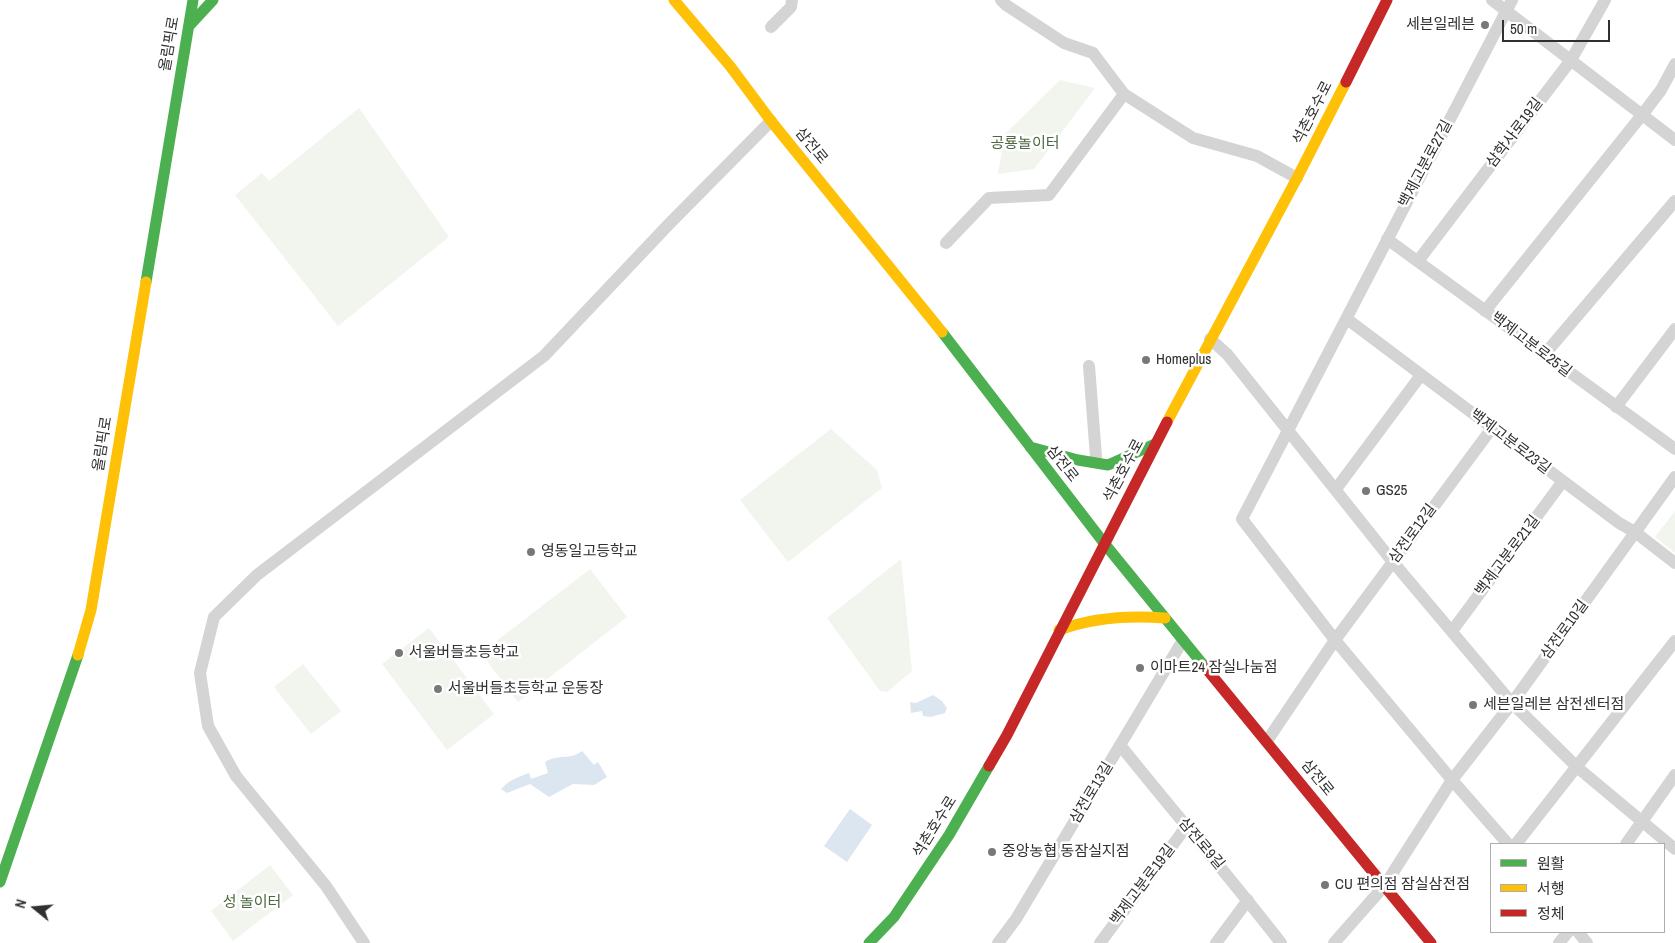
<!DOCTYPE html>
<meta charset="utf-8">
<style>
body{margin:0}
#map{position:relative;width:1675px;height:943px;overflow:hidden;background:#fff;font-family:"Archivo Narrow","Noto Sans KR",sans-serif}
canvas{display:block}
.legend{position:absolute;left:1490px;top:843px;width:175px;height:90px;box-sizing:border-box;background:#fff;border:1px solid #acacac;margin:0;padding:6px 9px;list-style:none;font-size:15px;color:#303030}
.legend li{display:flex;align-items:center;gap:10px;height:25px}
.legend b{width:25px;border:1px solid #acacac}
.north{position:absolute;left:10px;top:883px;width:50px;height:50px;-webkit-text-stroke:4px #fff;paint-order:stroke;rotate:287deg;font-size:14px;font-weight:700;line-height:20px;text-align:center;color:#303030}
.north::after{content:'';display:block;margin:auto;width:18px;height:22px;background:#303030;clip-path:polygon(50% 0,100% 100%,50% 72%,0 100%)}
.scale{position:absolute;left:1502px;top:20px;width:108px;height:22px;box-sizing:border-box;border:2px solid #303030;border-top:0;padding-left:6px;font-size:15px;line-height:18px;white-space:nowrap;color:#303030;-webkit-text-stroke:4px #fff;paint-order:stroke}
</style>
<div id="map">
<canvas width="1675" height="943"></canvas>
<ul class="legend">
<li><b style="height:6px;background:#4caf50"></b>원활</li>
<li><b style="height:6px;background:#ffc107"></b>서행</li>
<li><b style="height:6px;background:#c62828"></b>정체</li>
</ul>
<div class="north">N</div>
<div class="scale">50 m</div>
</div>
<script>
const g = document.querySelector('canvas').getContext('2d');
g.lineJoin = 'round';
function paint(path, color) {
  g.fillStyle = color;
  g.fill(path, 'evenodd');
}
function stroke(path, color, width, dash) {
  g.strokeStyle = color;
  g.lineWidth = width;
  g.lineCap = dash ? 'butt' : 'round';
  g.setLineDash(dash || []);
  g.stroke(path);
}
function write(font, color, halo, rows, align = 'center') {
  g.font = font + ' "Archivo Narrow","Noto Sans KR",sans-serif';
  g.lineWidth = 5;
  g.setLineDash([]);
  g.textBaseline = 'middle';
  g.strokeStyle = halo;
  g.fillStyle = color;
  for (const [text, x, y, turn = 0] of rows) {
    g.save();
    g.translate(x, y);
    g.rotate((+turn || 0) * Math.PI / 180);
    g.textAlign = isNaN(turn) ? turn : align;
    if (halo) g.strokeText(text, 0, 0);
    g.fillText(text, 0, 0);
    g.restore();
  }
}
paint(new Path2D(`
 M1060 80 1095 88 1034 169 998 174 1005 134Z
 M359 108 449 237 338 326 235 195 262 173 269 181Z
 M831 429 877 470 882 488 788 562 740 500Z
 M1675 511V553L1655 537Z
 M901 559 912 671 887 692 880 691 827 618Z
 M590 569 627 617 518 702 481 653Z
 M429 628 494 714 447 750 382 664Z
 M303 664 341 711 311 734 274 687Z
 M270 865 293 895 233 941 211 911Z`), '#f1f5ed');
paint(new Path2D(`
 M933 695 942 701 947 708 945 713 931 717 923 716 922 711 911 713 910 702 916 703Z
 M582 751 594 765 598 762 607 777 594 785 573 784 549 797 530 784 507 793 501 789C509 780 518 777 529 773L531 779 548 773 545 762C560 753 568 761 582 751Z
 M850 809 872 825 847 862 824 846Z`), '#dce6f0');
stroke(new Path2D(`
 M1001 0 1006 5 1064 43 1093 53 1124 94 1193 138 1257 156 1297 178
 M1492 0 1675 140
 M771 27 791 7 792 0
 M1387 239 1675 449
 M946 243 989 198 1049 195 1124 94
 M1418 261 1571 60 1605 0
 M1485 311 1642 115 1661 90 1675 64
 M1347 319 1619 523 1635 532 1675 563
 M1210 339 1227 354 1393 562 1512 703 1578 768 1675 849
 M1544 355 1675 201
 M1089 366 1096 457
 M1616 407 1675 329
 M1336 489 1421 375
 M1452 631 1563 481
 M1267 741 1335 640 1492 428
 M1120 745C1173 811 1229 876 1281 943
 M1508 844 1452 780 1335 640 1242 519 1512 0
 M1516 844 1675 641
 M1626 844 1675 775
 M1578 932 1587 943
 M364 943 326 886 236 776 208 726 200 673 214 617 257 575 544 356 670 223 771 121
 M998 943 1016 919 1183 640
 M1100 943 1186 827
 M1216 943 1248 900
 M1334 943 1385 885 1452 780 1512 703 1675 477
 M1559 943 1568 932`), '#d4d4d4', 12);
stroke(new Path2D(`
 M189 26 213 0
 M146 282 193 0
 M942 332 1104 543 1205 667
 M1030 447 1078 460 1108 465 1155 444
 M0 882 78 655
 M869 943 894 917 949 835 989 766`), '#4caf50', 11);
stroke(new Path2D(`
 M674 0 730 66 771 121 942 332
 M1167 422 1297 178 1346 82
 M1059 630C1094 617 1128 615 1165 618
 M78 655 91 610 146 282`), '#ffc107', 11);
stroke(new Path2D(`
 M1346 82 1387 0
 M1205 667 1431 943
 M989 766 1007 735 1167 422`), '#c62828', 11);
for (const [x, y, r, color] of [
 [1485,25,5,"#787878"],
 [1146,360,5,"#787878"],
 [1366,491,5,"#787878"],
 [531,552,5,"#787878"],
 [399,653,5,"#787878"],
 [1140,668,5,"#787878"],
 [438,689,5,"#787878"],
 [1473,705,5,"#787878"],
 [992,852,5,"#787878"],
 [1325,885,5,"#787878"]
]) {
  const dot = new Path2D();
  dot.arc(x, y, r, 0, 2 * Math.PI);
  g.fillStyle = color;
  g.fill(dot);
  stroke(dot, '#fff', 2);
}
write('15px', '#303030', '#fff', [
 ["세븐일레븐",1475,25,"right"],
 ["Homeplus",1156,360],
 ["GS25",1376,491],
 ["영동일고등학교",541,552],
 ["서울버들초등학교",409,653],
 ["이마트24 잠실나눔점",1150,668],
 ["서울버들초등학교 운동장",448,689],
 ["세븐일레븐 삼전센터점",1483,705],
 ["중앙농협 동잠실지점",1002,852],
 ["CU 편의점 잠실삼전점",1335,885]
], 'left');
write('15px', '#303030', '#fff', [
 ["올림픽로",170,44,-80],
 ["석촌호수로",1313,113,-63],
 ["삼학사로19길",1515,133,-53],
 ["삼전로",811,146,51],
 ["백제고분로27길",1426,164,-62],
 ["백제고분로25길",1531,345,37],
 ["백제고분로23길",1510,442,37],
 ["올림픽로",103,444,-81],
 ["삼전로",1062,464,52],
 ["석촌호수로",1124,471,-62],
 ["삼전로12길",1413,534,-54],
 ["백제고분로21길",1508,556,-53],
 ["삼전로10길",1565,630,-54],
 ["삼전로",1317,778,51],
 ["삼전로13길",1092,793,-59],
 ["석촌호수로",935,827,-58],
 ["삼전로9길",1201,844,50],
 ["백제고분로19길",1143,885,-53]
]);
write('15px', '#4f6841', '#fff', [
 ["공룡놀이터",1025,144],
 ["성 놀이터",252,903]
]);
</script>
